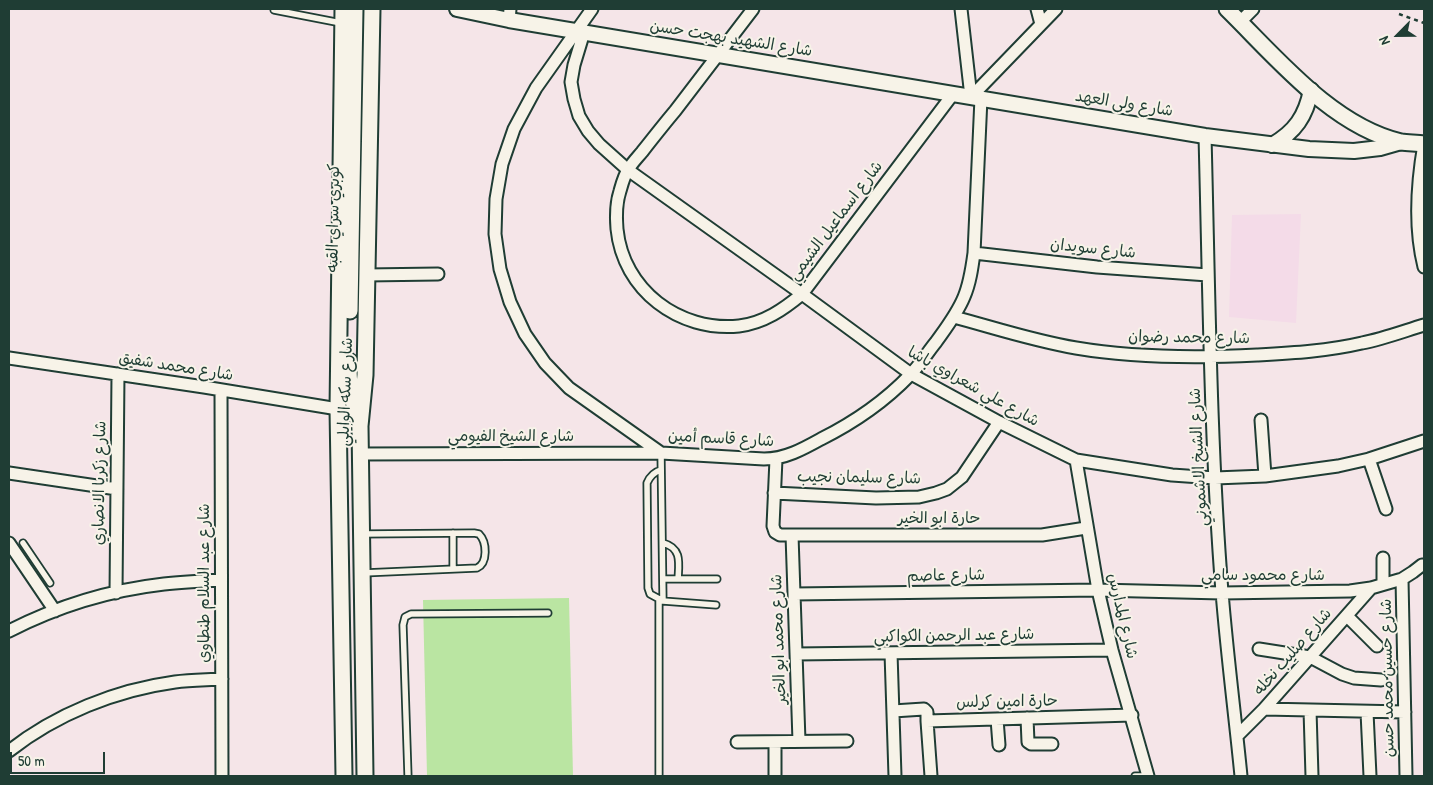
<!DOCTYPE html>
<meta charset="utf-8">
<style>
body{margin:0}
#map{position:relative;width:1433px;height:785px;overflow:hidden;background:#f5e5e8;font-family:"Patrick Hand",sans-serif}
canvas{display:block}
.frame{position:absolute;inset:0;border:10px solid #1f3d34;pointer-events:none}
.north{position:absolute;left:1373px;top:10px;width:50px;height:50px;-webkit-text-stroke:4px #f7f3e8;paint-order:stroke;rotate:247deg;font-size:14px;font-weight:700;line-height:20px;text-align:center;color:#1f3d34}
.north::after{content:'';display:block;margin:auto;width:18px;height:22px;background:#1f3d34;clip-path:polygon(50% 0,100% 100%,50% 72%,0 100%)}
.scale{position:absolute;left:10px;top:752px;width:95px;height:22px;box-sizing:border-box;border:2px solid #1f3d34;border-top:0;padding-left:6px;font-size:15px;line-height:18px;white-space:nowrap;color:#1f3d34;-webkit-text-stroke:4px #f7f3e8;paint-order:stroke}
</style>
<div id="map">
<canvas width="1433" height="785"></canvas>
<div class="frame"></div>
<div class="north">N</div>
<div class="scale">50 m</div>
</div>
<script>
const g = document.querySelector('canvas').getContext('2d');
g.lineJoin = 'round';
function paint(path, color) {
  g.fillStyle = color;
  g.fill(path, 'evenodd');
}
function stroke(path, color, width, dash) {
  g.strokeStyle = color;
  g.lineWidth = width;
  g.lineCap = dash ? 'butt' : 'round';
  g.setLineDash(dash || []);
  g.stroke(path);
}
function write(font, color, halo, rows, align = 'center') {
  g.font = font + ' "Patrick Hand","Playpen Sans Arabic",sans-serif';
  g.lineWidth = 4;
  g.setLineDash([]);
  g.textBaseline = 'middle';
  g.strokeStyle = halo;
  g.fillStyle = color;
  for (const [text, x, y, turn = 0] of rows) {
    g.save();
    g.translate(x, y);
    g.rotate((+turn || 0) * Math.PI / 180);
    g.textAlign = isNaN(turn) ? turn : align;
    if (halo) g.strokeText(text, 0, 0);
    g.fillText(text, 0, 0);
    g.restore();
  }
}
paint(new Path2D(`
 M1301 214 1296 323 1229 317 1232 215Z`), '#f4dbe8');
paint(new Path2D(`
 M569 598 573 776H427L423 600Z`), '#bae5a2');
const service = new Path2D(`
 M274 10 341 23
 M661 453 663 601
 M661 470C654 472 650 476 647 483L648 588 650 594 663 601 716 605
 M453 533V569
 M363 534 474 533 479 534C487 542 488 563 477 568L363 573
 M23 543 50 583
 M663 543C682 548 679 563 678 579
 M663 579H717
 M408 776 403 625 405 617 411 614 548 613
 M659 776V600
 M1135 776H1148`);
const minor = new Path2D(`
 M592 9 536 88 514 129 502 164 496 199 495 234 500 269 510 302 525 334 545 363 569 388 661 453 764 459C785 459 803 449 821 439 853 423 885 401 910 375 920 365 927 353 936 342 946 328 957 314 964 297 970 283 972 268 974 253L981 98
 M753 9C727 43 701 77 675 111 664 124 653 138 642 152 637 158 631 164 628 170 624 176 622 184 620 191 616 203 616 217 617 229 623 290 679 332 739 326 764 323 784 309 802 294L953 94
 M961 9 971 97
 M1037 9 1041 24
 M509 20 510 9
 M1240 22 1253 9
 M584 32 574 65 571 82 574 99 579 116 588 131 599 144 628 170 802 294 911 374 999 422 1076 460 1172 475 1215 478 1265 476 1338 466 1369 459 1424 441
 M971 97 1056 9
 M1205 136C1209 288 1210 440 1222 592 1227 654 1235 715 1241 776
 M1424 144C1417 184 1414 227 1424 267
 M974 253 1097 267 1208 275
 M366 275 438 274
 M954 317C995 328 1034 341 1076 348 1135 358 1197 358 1257 355 1292 353 1328 351 1362 343 1383 339 1404 331 1424 325
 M9 358 204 387 338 409
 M221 390 222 776
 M1261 420 1265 476
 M361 454 661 453
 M776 459 773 526 775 532 780 535H1042L1086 528
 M1369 459 1386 509
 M1076 460 1098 590 1112 650 1148 776
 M9 473 117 489
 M774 493 876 498 919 497 936 493 947 489 962 477 999 422
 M792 535 799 741
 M9 543 55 611
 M1402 579 1406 776
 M1383 584V558
 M116 593 118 374
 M794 594 1098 590 1222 593 1350 591 1371 588 1402 579 1413 572 1422 565
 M1347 616 1377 646
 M9 631C56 607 111 590 164 584 183 582 202 581 221 580
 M1259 649 1310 657 1342 674 1354 678 1381 680
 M891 653 895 776
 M796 654 1112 650
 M1264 709 1405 712
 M1310 710 1312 776
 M893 711 924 709 927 712V721L1132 715
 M1367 712 1370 776
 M1027 718 1028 742 1031 744H1052
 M997 719 999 745
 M927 721 931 776
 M1237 736 1264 709 1371 588
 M737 742 847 741
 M9 751C56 714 116 690 175 682 190 680 206 680 222 679
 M775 776V742`);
const tertiary = new Path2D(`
 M457 9 509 20 1205 136 1309 149 1354 151 1380 148 1401 142
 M1272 145C1295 132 1306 116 1311 90`);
const secondary = new Path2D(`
 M343 9 338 409 344 776
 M1227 9C1276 57 1332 126 1401 142 1409 143 1417 143 1424 144
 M350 311 355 9
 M349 361C348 381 352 399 357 417
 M365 776 360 426 365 375 372 9`);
stroke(service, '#1f3d34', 9);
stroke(minor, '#1f3d34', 15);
stroke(tertiary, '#1f3d34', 18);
stroke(secondary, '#1f3d34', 19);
stroke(new Path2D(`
 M1399 14 1424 23`), '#1f3d34', 2.5, [4, 4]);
stroke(service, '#f7f3e8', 5.5);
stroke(minor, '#f7f3e8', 11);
stroke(tertiary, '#f7f3e8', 14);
stroke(secondary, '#f7f3e8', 15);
write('16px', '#1f3d34', '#f7f3e8', [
 ["شارع الشهيد بهجت حسن",731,39,9],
 ["شارع ولى العهد",1124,104,9],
 ["كوبري سراي القبه",334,218,-89],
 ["شارع اسماعيل الشيمي",836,221,-53],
 ["شارع سويدان",1093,249,6],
 ["شارع محمد رضوان",1189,338,1],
 ["شارع محمد شفيق",176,367,9],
 ["شارع علي شعراوي باشا",973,387,29],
 ["شارع سكه الوايلي",346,392,-88],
 ["شارع الشيخ الفيومي",511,437],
 ["شارع قاسم أمين",721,439,3],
 ["شارع الشيخ الاشموني",1199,457,-93],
 ["شارع سليمان نجيب",859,478,1],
 ["شارع زكريا الانصاري",100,483,-89],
 ["حارة ابو الخير",939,519],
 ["شارع عاصم",946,576,-1],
 ["شارع محمود سامي",1263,576],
 ["شارع عبد السلام طنطاوي",205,583,-90],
 ["شارع المدارس",1122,616,77],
 ["شارع عبد الرحمن الكواكبي",954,636,-1],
 ["شارع محمد ابو الخير",779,639,-92],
 ["شارع صليب نخله",1293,652,-49],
 ["شارع حسين محمد حسن",1388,678,-91],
 ["حارة امين كرلس",1007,702,-1]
]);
</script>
